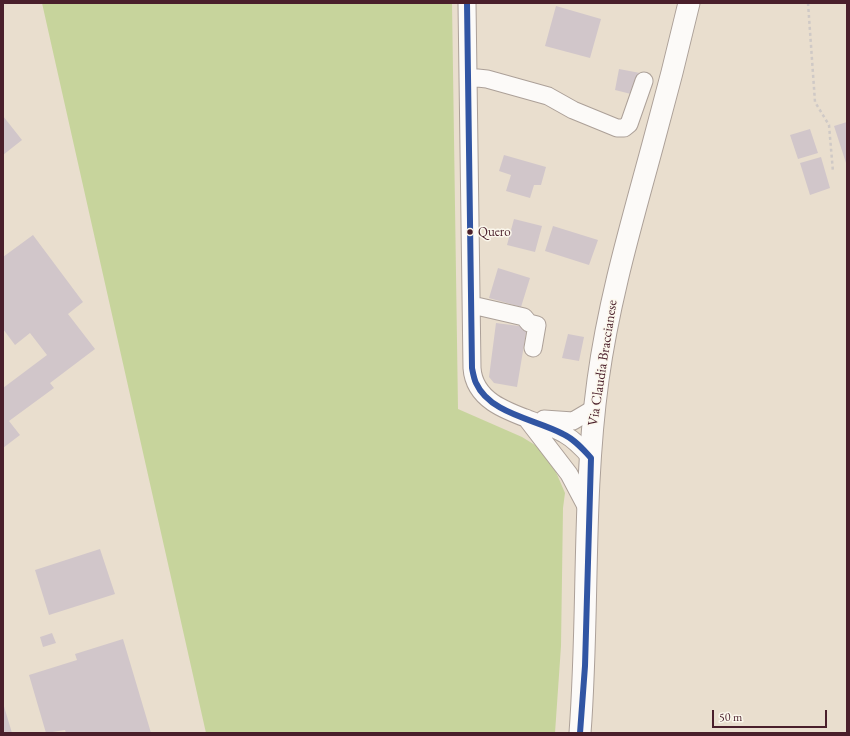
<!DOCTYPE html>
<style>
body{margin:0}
#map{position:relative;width:850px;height:736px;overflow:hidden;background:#e9dece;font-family:"EB Garamond",serif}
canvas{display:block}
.frame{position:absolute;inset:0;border:4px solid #4a1f2b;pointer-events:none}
.scale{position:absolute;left:712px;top:710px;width:115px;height:18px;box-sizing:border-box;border:2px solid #4a1f2b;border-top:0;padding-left:5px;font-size:12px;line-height:14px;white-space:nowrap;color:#4a1f2b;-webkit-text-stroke:3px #fbf7ec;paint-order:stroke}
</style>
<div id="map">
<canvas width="850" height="736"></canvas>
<div class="frame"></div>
<div class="scale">50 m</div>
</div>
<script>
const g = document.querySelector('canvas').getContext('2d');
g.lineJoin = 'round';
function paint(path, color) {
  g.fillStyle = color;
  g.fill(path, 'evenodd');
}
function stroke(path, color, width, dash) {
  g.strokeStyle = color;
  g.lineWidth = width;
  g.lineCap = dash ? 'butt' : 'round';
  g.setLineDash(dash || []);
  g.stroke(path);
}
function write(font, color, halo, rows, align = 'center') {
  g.font = font + ' "EB Garamond",serif';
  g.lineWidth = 3;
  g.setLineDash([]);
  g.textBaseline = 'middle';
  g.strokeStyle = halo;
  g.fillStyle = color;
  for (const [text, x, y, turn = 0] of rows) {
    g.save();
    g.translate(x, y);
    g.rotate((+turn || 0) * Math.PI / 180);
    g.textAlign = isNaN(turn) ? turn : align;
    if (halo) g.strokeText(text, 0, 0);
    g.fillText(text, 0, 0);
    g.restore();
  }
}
paint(new Path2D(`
 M42 3H452L458 409 522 437 535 445 550 459 556 472 565 493 563 508 561 646 555 733H206Z`), '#c7d49c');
paint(new Path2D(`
 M556 6 601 19 590 58 545 46Z
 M619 69 640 73 635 95 615 90Z
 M3 116 22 140 3 155Z
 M847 122V166L834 126Z
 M810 129 818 153 798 159 790 135Z
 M504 155 546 167 541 185H534L530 198 506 191 511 175 499 171Z
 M821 157 830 188 810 195 800 163Z
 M514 219 542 226 535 252 507 245Z
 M553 226 598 240 589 265 545 251Z
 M33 235 83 302 68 314 95 349 50 383 54 388 9 421 20 435 3 448V388L47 355 30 333 15 345 3 329V257Z
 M498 268 530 278 521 307 489 298Z
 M496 323 527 327 517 387 494 383 489 377Z
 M568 334 584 337 579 361 562 358Z
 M100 549 115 594 49 615 35 570Z
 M52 633 56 643 43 647 40 637Z
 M123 639 151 733H66L65 730 46 733 29 675 77 660 75 654Z
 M3 703 12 733H3Z`), '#d1c6ca');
const minor = new Path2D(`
 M467 3 472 368C475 412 533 416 564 434 575 440 583 449 591 458
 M468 77 487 79 548 96 573 110 617 128H624L629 124 644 81
 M472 305 524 317 529 323 537 325 533 348
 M526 418 569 474 588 510
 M544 419 573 421 595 408`);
const major = new Path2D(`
 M580 733C589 615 582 497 598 380 609 299 632 222 653 144 666 97 678 50 689 3`);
stroke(minor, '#aca098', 19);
stroke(major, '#aca098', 23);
stroke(new Path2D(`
 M808 3 815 102 829 125 833 172`), '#cfc9c6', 2.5, [3, 3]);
stroke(minor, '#fcfaf8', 17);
stroke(major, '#fcfaf8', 21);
stroke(new Path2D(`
 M467 3 472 368C473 373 474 379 476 383 490 414 535 419 563 434 574 439 583 449 591 458L585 666 580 733`), '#3155a3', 6);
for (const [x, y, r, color] of [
 [470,232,3.5,"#4a1f2b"]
]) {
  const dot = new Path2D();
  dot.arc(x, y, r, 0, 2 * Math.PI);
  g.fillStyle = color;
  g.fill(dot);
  stroke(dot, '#fbf7ec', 1.5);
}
write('13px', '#4a1f2b', '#fbf7ec', [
 ["Quero",478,232]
], 'left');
write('14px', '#4a1f2b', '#fbf7ec', [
 ["Via Claudia Braccianese",603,363,-81]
]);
</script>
